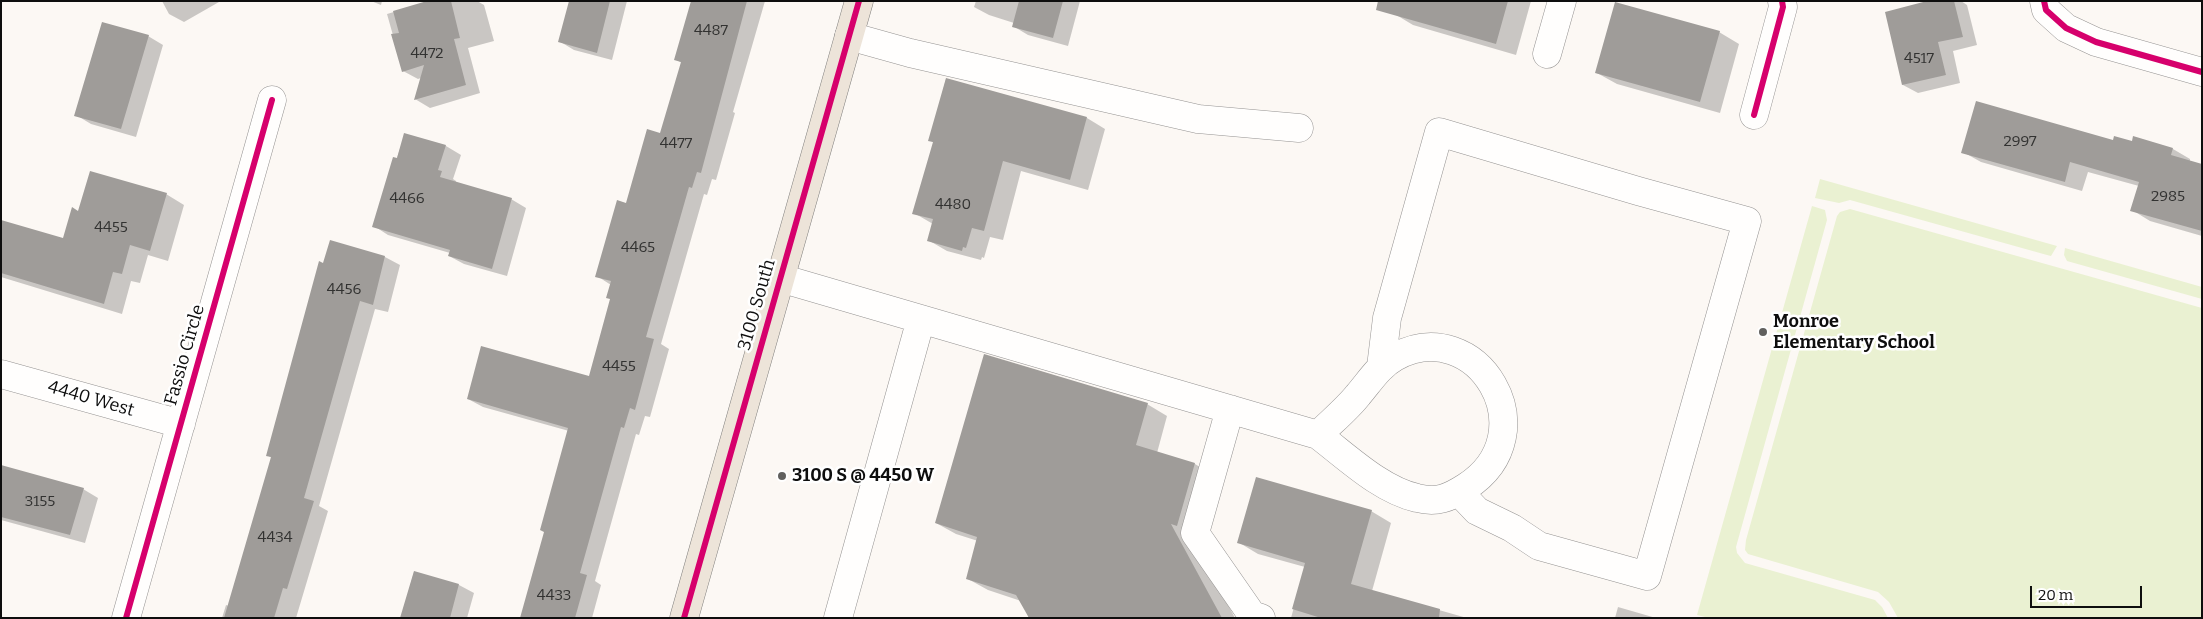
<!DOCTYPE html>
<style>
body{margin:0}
#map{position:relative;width:2203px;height:619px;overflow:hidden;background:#fcf8f4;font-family:Bitter,serif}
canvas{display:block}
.frame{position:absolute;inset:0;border:2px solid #0e0e0e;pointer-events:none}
.scale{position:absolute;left:2030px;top:586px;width:112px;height:22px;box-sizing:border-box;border:2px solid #0e0e0e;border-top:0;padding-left:6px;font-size:15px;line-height:18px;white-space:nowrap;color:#0e0e0e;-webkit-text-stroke:4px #fff;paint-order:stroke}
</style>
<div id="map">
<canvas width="2203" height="619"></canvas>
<div class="frame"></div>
<div class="scale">20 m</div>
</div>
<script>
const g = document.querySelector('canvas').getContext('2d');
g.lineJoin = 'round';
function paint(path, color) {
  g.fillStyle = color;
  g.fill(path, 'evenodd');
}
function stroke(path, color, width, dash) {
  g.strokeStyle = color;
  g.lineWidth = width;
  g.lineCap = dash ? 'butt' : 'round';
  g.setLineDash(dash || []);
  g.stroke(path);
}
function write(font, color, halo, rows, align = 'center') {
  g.font = font + ' Bitter,serif';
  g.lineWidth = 5;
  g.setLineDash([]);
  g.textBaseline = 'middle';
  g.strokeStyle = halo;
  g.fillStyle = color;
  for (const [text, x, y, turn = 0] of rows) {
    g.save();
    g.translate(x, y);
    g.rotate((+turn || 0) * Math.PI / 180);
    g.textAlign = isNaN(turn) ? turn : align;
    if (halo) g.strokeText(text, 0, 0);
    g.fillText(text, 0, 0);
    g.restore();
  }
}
paint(new Path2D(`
 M1820 179 2057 246 2051 256 2047 255 1850 200 1839 203 1815 198Z
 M1812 206 1825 210 1827 220 1736 547 1737 553 1745 563 1875 600 1882 607 1888 618H1709L1697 615Z
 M1850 209 2202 308V618H1898L1889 602 1878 592 1748 554 1745 550 1746 540 1837 216 1840 212Z
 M2065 248 2202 287V299L2067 261 2064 255Z`), '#eaf1d2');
paint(new Path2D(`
 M162 1H219V2L184 22 169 14Z
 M371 1H382L381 5Z
 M431 1H477L484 5 494 41 468 48 480 93 430 108 415 99 421 78 418 79 403 71 387 14Z
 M570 1H627L612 60 574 50 559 41Z
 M692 1H765L733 112 735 113 716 180 712 179 707 195 704 194 661 344 669 349 650 417 645 416 639 435 636 434 595 581 601 585 592 618H522L545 532 569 431 483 407 468 399 590 377 611 301V285L597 276 627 204 661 135 682 63 675 59Z
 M976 1H1080L1068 46 1028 35 1013 26 1014 23 989 15 974 7Z
 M1397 1H1531L1516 55 1413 25 1393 13Z
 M1932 1H1961L1967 5 1977 45 1953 51 1960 83 1918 93 1903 85Z
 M1719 32 1739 44 1720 113 1617 84 1597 73Z
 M148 36 163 45 136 137 91 124 76 115Z
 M946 79 1087 118 1105 129 1088 190 1021 171 1003 240 990 237 984 258 982 257 981 260 947 251 928 240 933 224 914 213 934 143 930 140Z
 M405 134 446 146 461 155 453 179 456 181V183L511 199 526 208 507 276 464 264 449 256 450 253 388 235 374 226Z
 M2114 142H2132L2173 149 2190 159V162L2202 165V236L2150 221 2132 210 2139 186 2088 172 2082 191 1981 162 1963 152Z
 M166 194 184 205 168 261 148 255 140 283 131 281 122 314 1 277V222L64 239 79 213Z
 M331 242 385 257 400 265 388 312 375 309 319 506 328 511 296 618H222L226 605 229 606 272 458 267 455Z
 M1147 404 1167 416 1157 453 1195 464 1215 476 1190 534 1235 618H1031L1021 601 988 590 968 579 978 541 956 534 936 523Z
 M1 466 83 489 98 498 85 543 1 520Z
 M1371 511 1391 523 1372 591 1467 618H1291L1305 567 1258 554 1238 542Z
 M414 572 459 585 474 593 467 618H401Z
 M1618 607 1656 618H1615Z`), '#0003');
paint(new Path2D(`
 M427 1H451L460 38 454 39 466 85 414 100 424 65 402 72 391 34 399 33 393 11Z
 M569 1H610L597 53 558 42Z
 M691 1H747L701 173 697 172 692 188 689 187 646 337 654 339 635 410 630 408 624 428 621 427 580 573 587 575 575 618H520L544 532 540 530 568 428 467 399 481 346 589 376 610 299 606 298 611 281 595 277 617 200 626 203 647 129 660 133 681 62 674 60Z
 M1019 1H1063L1053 38 1012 27Z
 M1378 1H1508L1496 44 1376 10Z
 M1927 1H1954L1963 37 1938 42 1946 75 1902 85 1885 12Z
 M1615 2 1720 31 1700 102 1595 73Z
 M102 22 149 35 121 129 74 116Z
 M946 78 1087 117 1070 180 1003 161 984 231 972 228 966 248 963 247 962 251 927 241 933 219 912 214 933 142 928 141Z
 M1976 101 2113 140 2114 136 2132 141 2133 136 2173 148 2171 155 2202 164V231L2130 211 2139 182 2070 162 2065 182 1961 153Z
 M404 133 446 145 438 170 442 171 440 177 512 198 492 269 448 256 450 250 372 227 393 157 397 158Z
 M90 171 167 193 150 251 130 245 122 274 113 272 104 304 1 273V220L63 238 72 207 78 211Z
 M330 240 385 256 373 305 360 301 304 498 314 501 287 589 283 588 274 618H224L271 457 266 456 319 261 323 263Z
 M984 354 1148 403 1136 445 1195 463 1177 526 1171 524 1222 618H1029L1016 595 966 579 977 537 935 523Z
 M1 465 84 488 70 535 1 517Z
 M1256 477 1372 510 1351 584 1440 609 1439 618H1321L1292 609 1305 563 1237 543Z
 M414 571 459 584 450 618H400Z`), '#9f9c99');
const minor = new Path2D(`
 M2044 1 2046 10 2066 28 2096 42 2202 72
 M849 36 910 53 1198 119 1299 128
 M1547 54 1562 1
 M1754 115 1783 7 1782 1
 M780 278 1318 435C1347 457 1381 490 1417 498 1437 503 1449 498 1466 487 1550 433 1477 312 1395 357 1379 366 1370 381 1358 395 1347 409 1331 422 1318 435
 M1381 367 1387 318 1439 132 1638 191 1747 221 1647 576 1539 546 1512 528 1477 511 1459 492
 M1 374 181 424
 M1230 409 1195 533 1252 615 1261 618
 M126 618 272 100
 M838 618 921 319`);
const major = new Path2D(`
 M684 618 859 1`);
stroke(minor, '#959392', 29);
stroke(major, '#82817f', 29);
stroke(minor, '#fffefd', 28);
stroke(major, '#ede4d9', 28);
stroke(new Path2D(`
 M2044 1 2046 10 2066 28 2096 42 2202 72
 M1754 115 1783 7 1782 1
 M126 618 272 100
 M684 618 859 1`), '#d6006c', 6);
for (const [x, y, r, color] of [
 [1763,332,5,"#61605e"],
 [782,476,5,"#61605e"]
]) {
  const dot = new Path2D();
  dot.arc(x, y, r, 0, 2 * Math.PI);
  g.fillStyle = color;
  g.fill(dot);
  stroke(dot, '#fff', 2);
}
write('15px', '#323231', null, [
 ["4487",711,31],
 ["4472",427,54],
 ["4517",1919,59],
 ["2997",2020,142],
 ["4477",676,144],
 ["2985",2168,197],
 ["4466",407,199],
 ["4480",953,205],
 ["4455",111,228],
 ["4465",638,248],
 ["4456",344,290],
 ["4455",619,367],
 ["3155",40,502],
 ["4434",275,538],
 ["4433",554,596]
]);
write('18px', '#0e0e0e', '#fff', [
 ["3100 South",757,305,-74],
 ["Fassio Circle",185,355,-74],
 ["4440 West",91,399,16]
]);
write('bold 18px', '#0e0e0e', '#fff', [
 ["Monroe",1773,322],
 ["Elementary School",1773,343],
 ["3100 S @ 4450 W",792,476]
], 'left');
</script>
